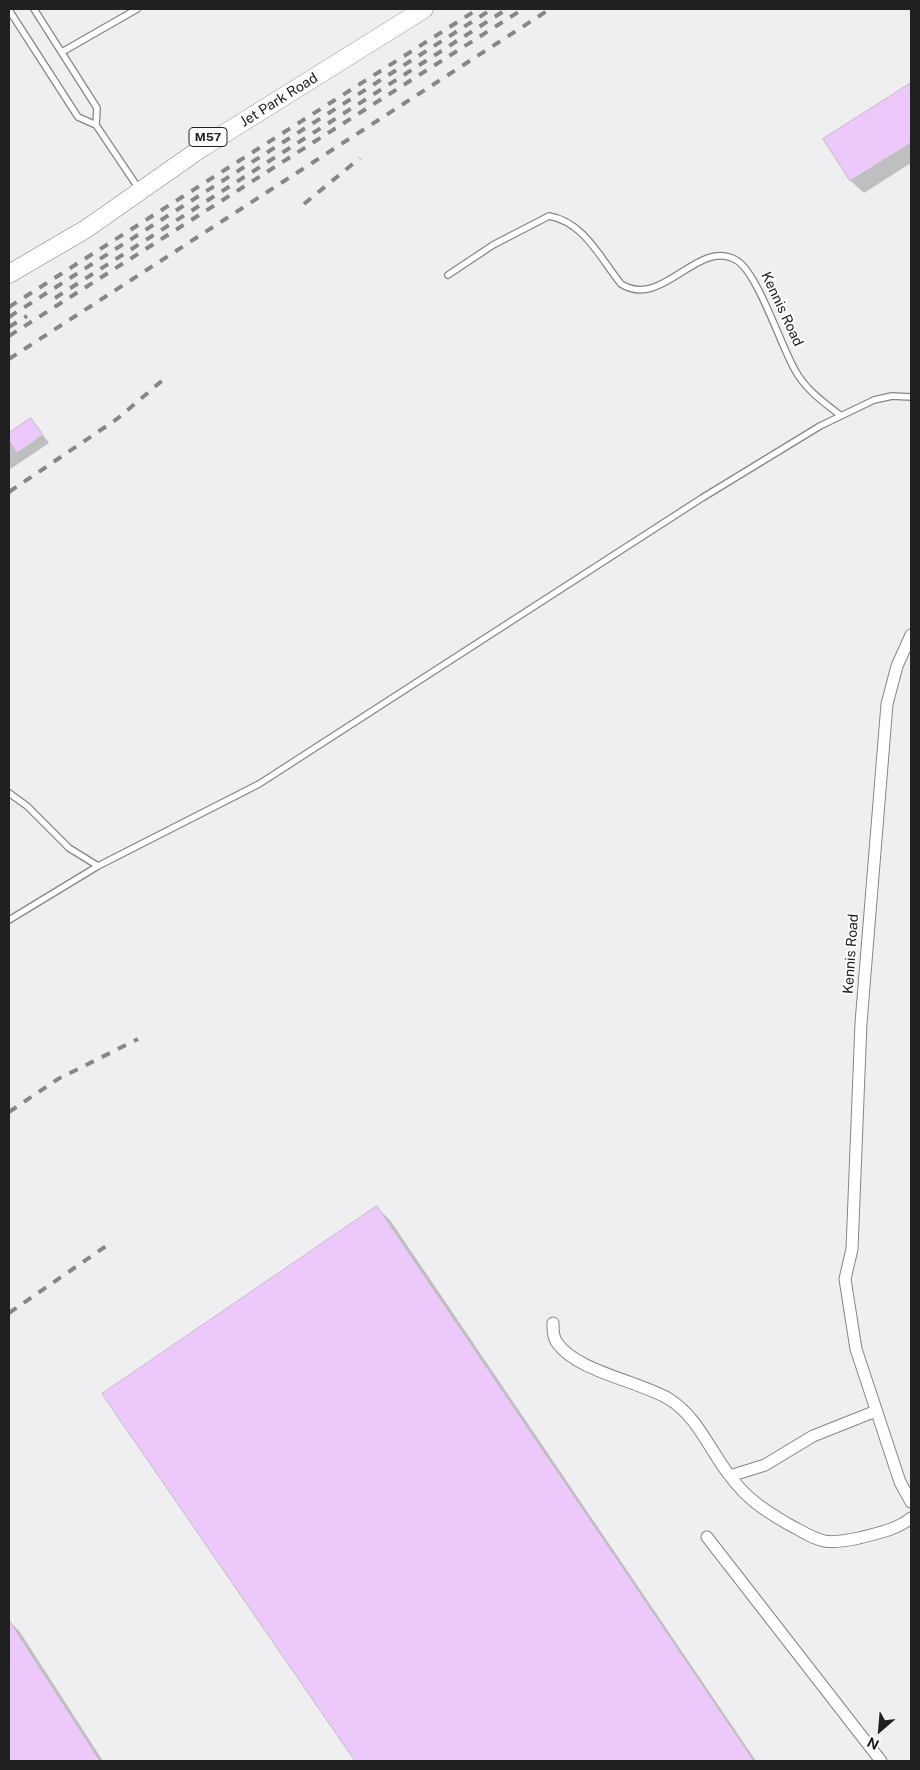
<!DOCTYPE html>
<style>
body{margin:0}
#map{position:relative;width:920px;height:1770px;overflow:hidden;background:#efeef1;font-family:"Public Sans",sans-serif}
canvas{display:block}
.frame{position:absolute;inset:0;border:10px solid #202021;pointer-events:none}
.north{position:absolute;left:855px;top:1705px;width:50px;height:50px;-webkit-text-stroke:4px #fcfcff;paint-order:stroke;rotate:207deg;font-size:14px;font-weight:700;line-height:20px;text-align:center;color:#202021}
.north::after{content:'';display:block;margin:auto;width:18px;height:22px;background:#202021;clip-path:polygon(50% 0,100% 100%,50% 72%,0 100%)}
</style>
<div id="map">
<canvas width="920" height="1770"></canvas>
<div class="frame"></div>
<div class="north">N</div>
</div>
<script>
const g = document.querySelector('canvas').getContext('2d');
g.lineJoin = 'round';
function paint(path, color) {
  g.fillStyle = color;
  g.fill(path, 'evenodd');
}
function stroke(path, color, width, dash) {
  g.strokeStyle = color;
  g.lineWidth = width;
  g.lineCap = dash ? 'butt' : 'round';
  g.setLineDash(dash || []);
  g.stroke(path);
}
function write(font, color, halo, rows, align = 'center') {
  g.font = font + ' "Public Sans",sans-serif';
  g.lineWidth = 4;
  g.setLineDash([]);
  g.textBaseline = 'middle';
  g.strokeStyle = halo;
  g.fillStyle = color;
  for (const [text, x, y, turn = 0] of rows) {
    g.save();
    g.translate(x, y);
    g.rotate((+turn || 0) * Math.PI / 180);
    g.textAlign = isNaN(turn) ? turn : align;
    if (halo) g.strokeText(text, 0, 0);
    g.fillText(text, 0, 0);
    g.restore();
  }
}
paint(new Path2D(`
 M911 84V163L864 193 851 181 824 139Z
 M31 419 49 443 9 470V434Z
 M377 1208 390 1220 756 1761H356L103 1394Z
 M9 1621 20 1632 103 1761H9Z`), '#0003');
const building = new Path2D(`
 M911 83V143L850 181 823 139Z
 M31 418 43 435 17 453 9 441V433Z
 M377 1206 754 1761H355L102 1394Z
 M9 1620 100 1761H9Z`);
paint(building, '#ecc9fa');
stroke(building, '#bebcbf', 1);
const service = new Path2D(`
 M34 9 97 108 96 125 139 189
 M9 10 78 117 96 125
 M62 52 137 9
 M448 275 493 245 549 216C584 222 600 258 621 284 663 310 697 238 736 260 757 271 781 346 795 370 805 389 823 402 840 415
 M9 793 27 806 69 848 98 866
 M9 920 98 866 259 784 702 498 820 426 874 400 892 396 911 397`);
const minor = new Path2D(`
 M911 635 897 666 887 704 861 1023 852 1249 845 1279 856 1349 900 1482 911 1502
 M553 1323C553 1331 553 1338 558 1344 577 1371 641 1382 669 1399 698 1417 710 1451 730 1476 747 1499 764 1510 788 1524 820 1541 822 1546 859 1538 878 1533 896 1530 911 1518
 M730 1476 765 1465 813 1436 876 1411
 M707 1537 881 1761`);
const primary = new Path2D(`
 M9 274 86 229 203 147 424 9`);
stroke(service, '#868689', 8);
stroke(minor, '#868689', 13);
stroke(primary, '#868689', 19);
stroke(service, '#fff', 5.5);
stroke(minor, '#fff', 11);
stroke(primary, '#fff', 18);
stroke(new Path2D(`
 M304 204 360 158
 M55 298 507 9
 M9 307 478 9
 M9 317 492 9
 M9 327 27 316
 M9 336 523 9
 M9 359 550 9
 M9 492 117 419 164 379
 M9 1112 58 1079 138 1039
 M9 1313 109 1244`), '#878688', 4, [9, 9]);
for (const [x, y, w] of [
 [208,137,38]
]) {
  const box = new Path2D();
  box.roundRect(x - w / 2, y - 9.5, w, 19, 4);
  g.fillStyle = '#fcfcff';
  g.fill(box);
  stroke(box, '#202021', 1);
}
write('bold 12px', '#202021', null, [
 ["M57",208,137]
]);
write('14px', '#202021', '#fcfcff', [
 ["Jet Park Road",279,100,-32],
 ["Kennis Road",782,309,65],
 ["Kennis Road",851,954,-86]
]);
</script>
